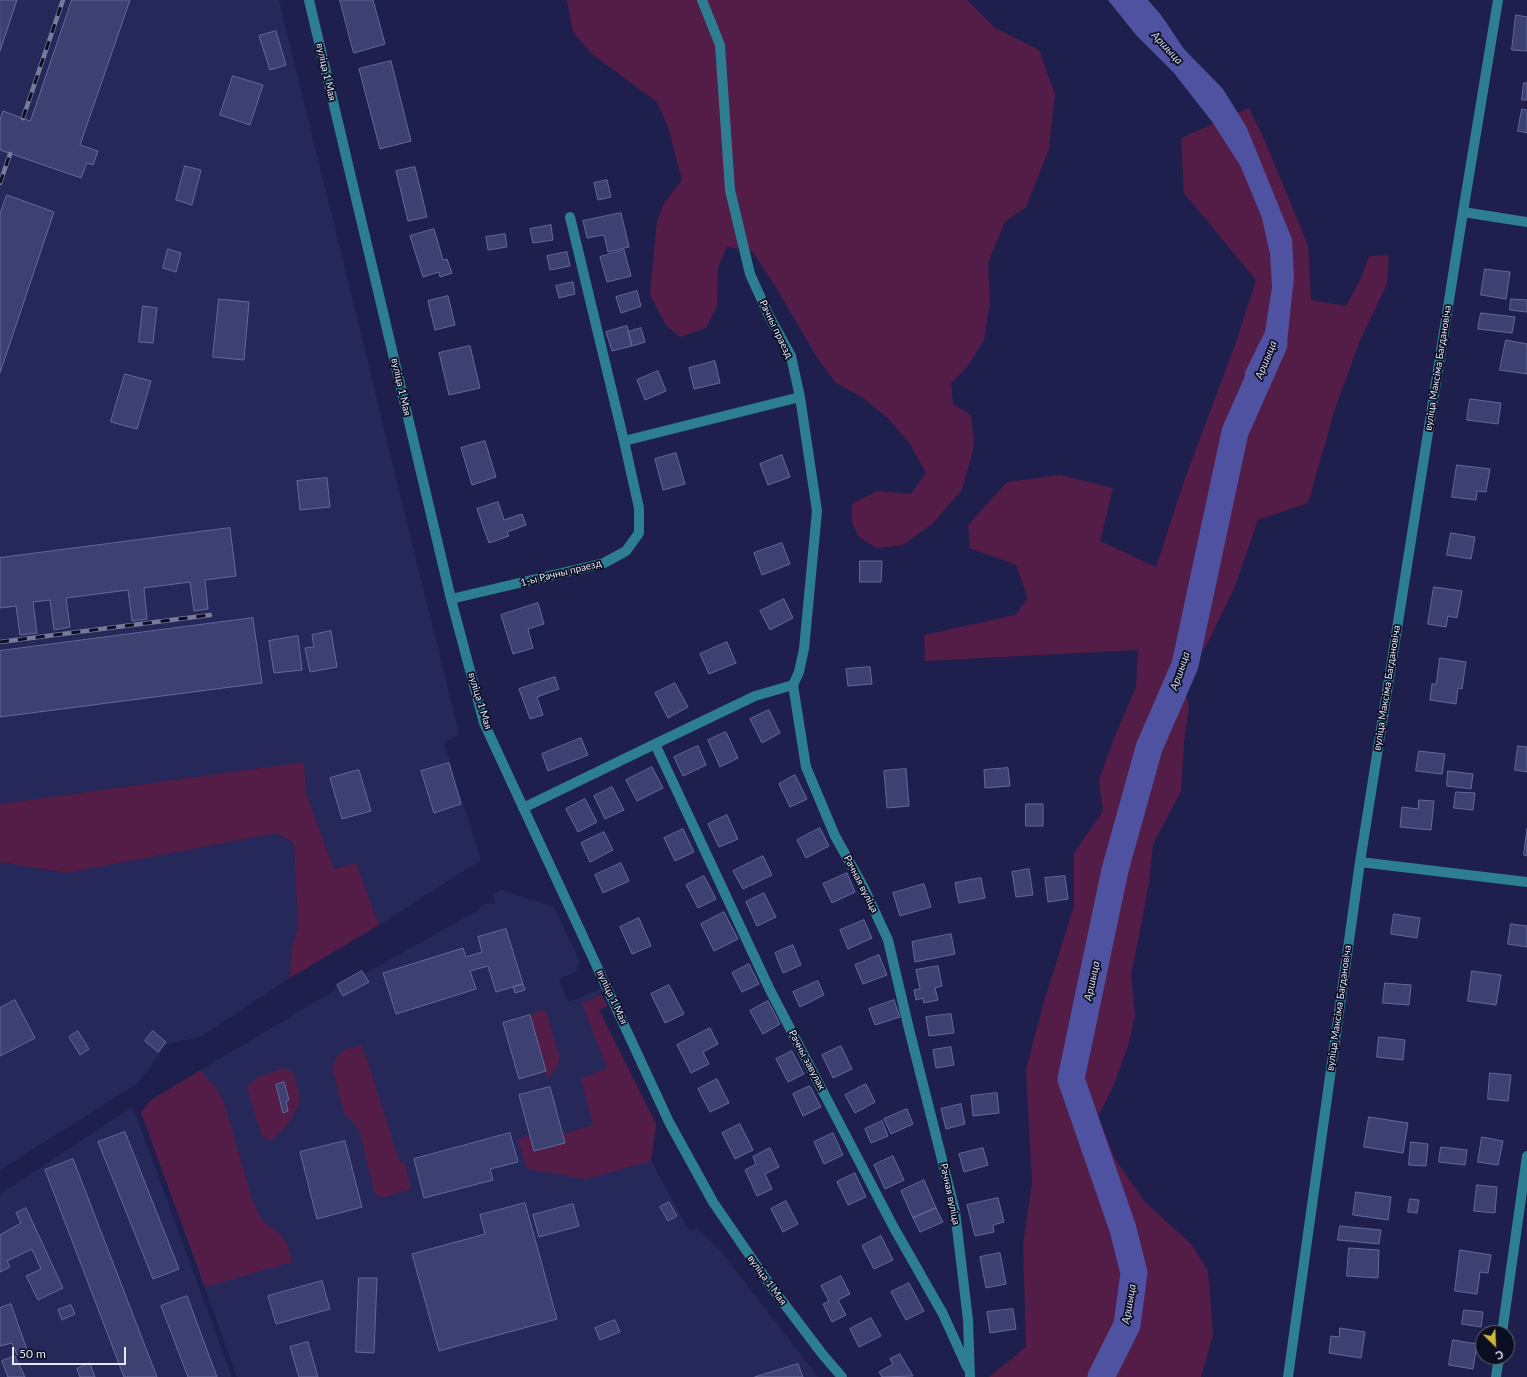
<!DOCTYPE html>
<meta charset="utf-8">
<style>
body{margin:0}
#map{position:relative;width:1527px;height:1377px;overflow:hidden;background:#1e1f4c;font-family:Lato,sans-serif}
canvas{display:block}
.north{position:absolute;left:1475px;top:1325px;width:40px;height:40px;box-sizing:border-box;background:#0b0d20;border:1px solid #626577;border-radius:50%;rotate:156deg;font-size:11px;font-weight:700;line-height:16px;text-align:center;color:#e5e8fa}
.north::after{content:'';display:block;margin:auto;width:14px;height:18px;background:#d0b837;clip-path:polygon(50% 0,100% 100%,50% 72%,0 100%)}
.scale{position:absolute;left:12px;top:1347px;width:114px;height:18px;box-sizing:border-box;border:2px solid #e5e8fa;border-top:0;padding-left:5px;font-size:12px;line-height:14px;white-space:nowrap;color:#e5e8fa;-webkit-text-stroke:3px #0b0d20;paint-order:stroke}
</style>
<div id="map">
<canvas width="1527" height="1377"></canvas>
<div class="north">С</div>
<div class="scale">50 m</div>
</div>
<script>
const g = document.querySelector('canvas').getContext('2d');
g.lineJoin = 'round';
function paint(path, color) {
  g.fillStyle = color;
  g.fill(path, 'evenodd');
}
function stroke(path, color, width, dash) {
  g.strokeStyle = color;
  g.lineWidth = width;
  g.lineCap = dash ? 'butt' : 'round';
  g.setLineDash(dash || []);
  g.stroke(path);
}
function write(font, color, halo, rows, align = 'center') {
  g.font = font + ' Lato,sans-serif';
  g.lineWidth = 3.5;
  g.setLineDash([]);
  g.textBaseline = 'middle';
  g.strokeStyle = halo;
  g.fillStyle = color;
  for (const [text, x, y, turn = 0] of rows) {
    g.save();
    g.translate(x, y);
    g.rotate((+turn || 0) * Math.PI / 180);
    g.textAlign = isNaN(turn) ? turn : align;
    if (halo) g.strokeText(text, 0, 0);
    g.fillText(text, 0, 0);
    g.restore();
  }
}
paint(new Path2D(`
 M0 0H279L459 734 444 743 481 860 379 925 356 863 334 869 306 793 304 762 0 804Z
 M276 833 294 843 298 927 291 949 290 978 200 1037 167 1044 138 1083 0 1170V862L67 873Z
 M501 890 554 907 580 962 575 973 559 978 568 1002 600 989 607 1006 599 1010 656 1124 651 1161 690 1232 697 1228 720 1250 818 1377H237L141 1112 151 1100 320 999 480 909V905L495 903 492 894Z
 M133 1107 232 1377H0V1194Z`), '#27285a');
paint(new Path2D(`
 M567 0H967L995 28 1039 50 1055 94 1049 149 1026 207 1005 222 988 263 990 302 984 340 967 367 951 383 953 404 971 415 974 446 962 490 932 524 903 545 877 548 859 537 852 522V504L877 491 911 494 926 473 910 444 888 418 862 397 836 383 818 359 774 284 752 251 727 247 718 267 717 306 706 328 680 337 666 325 650 295 657 220 664 203 682 180 668 127 657 102 592 54 573 32Z
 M1249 108 1265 141 1308 245 1311 300 1346 306 1360 280 1369 256 1389 255 1387 284 1359 343 1335 409 1308 503 1258 520 1234 589 1208 642 1183 683 1189 707 1184 743 1181 791 1153 844 1149 883 1131 976 1135 1015 1128 1046 1113 1087 1098 1116 1115 1159 1145 1202 1192 1245 1208 1271 1213 1335 1201 1377H989L1026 1347 1023 1244 1032 1183 1026 1070 1043 1005 1074 906V853L1103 811 1099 780 1113 741 1136 687 1138 650 925 661 924 635 1015 615 1028 598 1016 565 970 548 968 525 1007 482 1060 475 1113 488 1100 541 1156 567 1183 484 1235 345 1256 280 1184 193 1181 138Z
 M304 762 306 793 334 869 356 863 379 925 290 978 291 949 298 927 294 843 276 833 67 873 0 862V804Z
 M602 995 607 1006 599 1010 656 1124 651 1161 586 1179 527 1169 518 1140 530 1135 535 1151 565 1143 563 1134 593 1125 581 1079 607 1068 582 1003Z
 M542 1010 546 1011 560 1059 555 1070 547 1078 530 1015Z
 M361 1045 369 1065 399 1161 405 1163 411 1189 382 1198 375 1193 359 1129 344 1113 332 1067 338 1055 344 1050Z
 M280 1069H287L293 1073C295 1080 300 1095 299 1101 298 1111 281 1137 271 1139 268 1139 265 1137 262 1136L247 1088 250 1083H253L256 1078ZM284 1083 289 1100 286 1101 288 1111 283 1112 276 1085Z
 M201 1070 206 1078 214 1085 224 1102 251 1197 262 1221 279 1233 287 1244 292 1262 205 1287 141 1112 151 1100Z`), '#541d47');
paint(new Path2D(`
 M1108 0H1148L1161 15 1184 49 1223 89 1247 128 1292 239 1294 277 1287 343 1270 383 1244 374 1265 332 1272 287 1270 254 1262 218 1241 167 1213 123 1174 73 1136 35Z`), '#4e52a0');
stroke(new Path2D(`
 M1101 1377 1127 1325 1134 1273 1123 1229 1071 1079 1115 870 1149 748 1185 665 1235 432 1274 344`), '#4e52a0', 27);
const building = new Path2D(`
 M0 0H17L0 51Z
 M72 0H130L80 145 98 151 93 165 87 163 81 178 0 150V120L3 111 30 121Z
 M340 0H373L385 44 354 53Z
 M1516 15 1527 17V51L1512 50Z
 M276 31 286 65 270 70 259 36Z
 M391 61 411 141 380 149 359 69Z
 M233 76 263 85 250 125 220 115Z
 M1524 83H1527V100H1522Z
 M1522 109 1527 110V133L1518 131Z
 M185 166 201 170 192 205 176 200Z
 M415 167 427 217 408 221 396 171Z
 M607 180 611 197 598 200 594 183Z
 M7 195 54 212 0 373V214Z
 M621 213 629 247 608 252 604 235 587 238 583 221Z
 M551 225 553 240 533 243 530 229Z
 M434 229 443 260 447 259 452 273 440 277 439 272 423 277 410 236Z
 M505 234 507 247 488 250 486 237Z
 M168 249 181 253 176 272 163 268Z
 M624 250 631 276 607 282 600 257Z
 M567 252 570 266 550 270 547 256Z
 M1485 269 1510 272 1506 299 1481 295Z
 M573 282 575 294 559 298 556 286Z
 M637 291 641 306 621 313 616 297Z
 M448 296 455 325 435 330 428 301Z
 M219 299 249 302 244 360 213 357Z
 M1511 299 1527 300V312L1510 310Z
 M143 306 157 308 153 343 139 342Z
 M1481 313 1515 317 1512 333 1478 329Z
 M627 326 632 346 612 351 606 332Z
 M641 328 645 342 632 346 628 332Z
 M1506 340 1527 344V374L1500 370Z
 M470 346 480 388 449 395 439 353Z
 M715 361 720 383 694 389 689 368Z
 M658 371 666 391 645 400 637 380Z
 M125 374 151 381 137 429 111 422Z
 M1470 399 1501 403 1498 424 1467 420Z
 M485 441 496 477 472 485 461 448Z
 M676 453 685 484 663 490 655 459Z
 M782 455 790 477 768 485 760 464Z
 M1457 465 1490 469 1486 492 1477 491 1476 500 1452 497Z
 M327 478 330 507 300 510 297 481Z
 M498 502 504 520 522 514 526 525 507 532 509 536 489 543 477 509Z
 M230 528 236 576 205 580 208 609 194 611 190 582 144 588 147 619 132 621 128 590 66 598 70 627 54 630 50 600 33 602 37 633 20 635 16 606 0 608V558Z
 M1451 533 1475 537 1471 559 1447 555Z
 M782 543 790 564 762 575 754 553Z
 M860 561H882L881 582H860Z
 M1434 587 1462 591 1457 618 1448 616 1446 627 1428 624Z
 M784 599 793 618 770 630 760 611Z
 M538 603 544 624 528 629 533 648 513 654 501 615Z
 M253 618 262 683 0 717V651Z
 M331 631 337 667 310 672 305 648 314 647 312 635Z
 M298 636 302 670 274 673 269 641Z
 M727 642 736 663 709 674 700 654Z
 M1440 658 1466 662 1462 689 1458 688 1456 704 1430 700 1432 684H1436Z
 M870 667 872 684 848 686 846 669Z
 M555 677 559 689 537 697 543 715 530 719 519 689Z
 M675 683 688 707 668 718 655 693Z
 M769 710 780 733 762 743 750 719Z
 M726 732 738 758 720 767 708 740Z
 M581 738 588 755 548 771 542 754Z
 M698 746 706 765 683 776 674 757Z
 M1518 746 1527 747V772L1515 770Z
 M1419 751 1445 754 1442 774 1416 771Z
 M449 763 461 804 434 813 421 771Z
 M652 767 663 788 637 801 626 780Z
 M1008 768 1010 786 985 788 984 770Z
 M906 769 909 806 887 808 884 771Z
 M359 770 371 811 342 819 330 778Z
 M1448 771 1473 774 1471 789 1447 786Z
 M795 775 807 799 790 807 779 784Z
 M612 787 624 810 605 819 594 796Z
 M1456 792 1475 793 1473 810 1454 808Z
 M585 799 597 822 578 832 566 809Z
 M1419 800 1434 801 1431 830 1400 827 1402 807 1418 809Z
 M1026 804H1043V826H1026Z
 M727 815 738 839 719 847 708 824Z
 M820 828 829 846 806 858 797 840Z
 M683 829 694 852 675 861 664 838Z
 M1527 829V856L1524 855Z
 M604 832 613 850 590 862 581 843Z
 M763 856 772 875 743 889 733 871Z
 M621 863 629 881 603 893 595 875Z
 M1029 869 1033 895 1016 897 1012 872Z
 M847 873 855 892 832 903 823 884Z
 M704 876 716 899 698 908 686 885Z
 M1065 876 1068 899 1048 902 1045 878Z
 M981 878 985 898 959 903 955 883Z
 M924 884 931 907 900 916 893 893Z
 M764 893 776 917 757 926 746 902Z
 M724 912 738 939 714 951 701 924Z
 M1394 914 1420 918 1417 938 1391 934Z
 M639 918 651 946 632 954 620 927Z
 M864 920 872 938 848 949 840 930Z
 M1511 924 1527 926V947L1508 944Z
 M506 929 523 984 496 992 488 966 470 971 476 989 396 1014 383 973 463 948 466 957 482 952 478 937Z
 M951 934 955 954 915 962 912 942Z
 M793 945 801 965 783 973 775 953Z
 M879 955 887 975 863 984 855 965Z
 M749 964 759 984 742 992 732 973Z
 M938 966 942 986 935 988 938 1000 924 1003 923 998 916 1000 914 990 920 989 916 970Z
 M362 971 369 982 343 996 337 985Z
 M1472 971 1501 975 1496 1005 1468 1001Z
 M818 981 824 995 800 1007 793 992Z
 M1385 983 1411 985 1409 1005 1383 1003Z
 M523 984 525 990 515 993 513 987Z
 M669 985 684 1014 665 1023 651 994Z
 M15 1000 35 1038 0 1056V1008Z
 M894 1000 900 1017 875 1025 869 1009Z
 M768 1001 780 1024 763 1034 750 1011Z
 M951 1014 954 1033 929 1036 926 1017Z
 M530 1015 546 1071 519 1079 503 1023Z
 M710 1028 718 1044 703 1052 709 1064 691 1073 677 1045Z
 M78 1031 89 1049 80 1055 69 1037Z
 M153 1031 166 1042 158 1052 145 1041Z
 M1379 1037 1405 1040 1403 1060 1377 1057Z
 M841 1046 852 1069 833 1078 822 1055Z
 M951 1047 954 1065 936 1068 933 1050Z
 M792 1051 804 1074 788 1082 776 1059Z
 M1490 1073 1511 1075 1508 1101 1488 1099Z
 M717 1079 729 1103 710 1112 698 1089Z
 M284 1082 289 1100 286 1101 288 1111 283 1113 276 1085Z
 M866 1084 875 1102 855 1113 845 1095Z
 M810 1086 821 1107 803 1116 793 1094Z
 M550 1087 565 1143 534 1151 519 1095Z
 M997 1093 999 1113 973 1116 971 1096Z
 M961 1104 965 1124 946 1129 941 1109Z
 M907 1109 913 1124 891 1134 884 1119Z
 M1369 1117 1408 1123 1403 1153 1364 1147Z
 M882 1121 888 1136 871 1143 865 1129Z
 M740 1124 753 1150 735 1159 722 1133Z
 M125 1132 179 1269 153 1279 98 1142Z
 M510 1133 518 1162 490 1169 493 1180 424 1198 414 1159Z
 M833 1133 843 1155 824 1164 814 1142Z
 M1482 1137 1503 1141 1498 1165 1478 1162Z
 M345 1141 362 1207 317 1219 300 1152Z
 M1411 1142 1428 1144 1426 1166 1409 1165Z
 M1441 1147 1467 1150 1465 1165 1439 1162Z
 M770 1148 779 1167 765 1174 772 1189 757 1196 745 1170 756 1164 753 1157Z
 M983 1148 988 1165 964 1172 959 1154Z
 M893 1156 904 1180 885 1189 874 1165Z
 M73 1159 157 1377H124L45 1170Z
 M855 1173 866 1197 848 1205 837 1182Z
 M924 1180 936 1208 913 1218 901 1191Z
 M1477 1185 1497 1187 1495 1213 1474 1211Z
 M1356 1192 1391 1197 1388 1220 1353 1215Z
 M998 1198 1004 1222 993 1225 994 1232 975 1236 967 1205Z
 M1410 1199 1419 1200 1417 1213 1408 1212Z
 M786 1201 798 1224 783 1232 771 1209Z
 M669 1202 677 1216 668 1221 660 1207Z
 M525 1203 557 1319 439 1351 412 1254 485 1234 480 1215Z
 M573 1204 579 1226 539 1237 533 1215Z
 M26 1208 63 1288 38 1300 26 1276 41 1269 32 1249 7 1261 10 1267 0 1272V1235L21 1223 16 1213Z
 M936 1208 943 1222 920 1232 913 1218Z
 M1340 1226 1381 1230 1379 1244 1338 1240Z
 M881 1236 893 1260 874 1269 862 1246Z
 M1349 1248 1379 1250 1378 1278 1347 1276Z
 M1460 1250 1491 1255 1488 1273 1480 1272 1477 1294 1455 1291Z
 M1000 1253 1006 1284 986 1288 980 1257Z
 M841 1276 850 1294 838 1300 846 1315 832 1322 823 1304 829 1301 821 1286Z
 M359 1278H377L374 1353 356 1352Z
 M322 1281 330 1309 276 1324 268 1296Z
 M909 1283 924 1311 906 1320 891 1292Z
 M187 1296 217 1377H188L161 1306Z
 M11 1304 27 1350 17 1355 12 1343 0 1346V1308Z
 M71 1305 75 1314 62 1320 58 1310Z
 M1013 1309 1016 1329 990 1333 987 1312Z
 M1464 1310 1483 1312 1481 1327 1462 1324Z
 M871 1318 881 1336 859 1347 850 1329Z
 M615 1320 620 1332 600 1340 595 1328Z
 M1340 1328 1365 1332 1361 1358 1329 1353 1331 1336 1339 1337Z
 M1453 1340 1477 1344 1473 1369 1449 1365Z
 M308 1342 318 1377H299L290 1347Z
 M900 1354 913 1376 882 1377 879 1372 893 1364 890 1359Z
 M15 1356 25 1377H8L2 1361Z
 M90 1363 95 1377H80L77 1369Z
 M798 1364 803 1377H755Z`);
paint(building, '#3d4171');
stroke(building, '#63699c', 1);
stroke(new Path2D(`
 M309 0 451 599 484 723 669 1122 713 1202 770 1285 823 1355 842 1377
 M702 0 720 45 730 190 750 274 769 316 791 356 800 397 817 511 804 649 799 672 793 685
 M1463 212 1527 222
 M624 441 800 397
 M451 599 604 563 626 551 639 533V508L624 441 570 217
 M655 744 770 990 894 1228 943 1314 967 1367
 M523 808 655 744 755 696 793 685 806 767 835 836 864 888 888 940 909 1029 955 1211 968 1320 970 1377
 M1360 862 1527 882
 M1502 1333 1527 1156
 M1288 1377 1360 862 1463 212 1498 0
 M1496 1377 1499 1357`), '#2d7e92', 10);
const rail = new Path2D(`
 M23 118 63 0
 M0 183 10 154
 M0 642 210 615`);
stroke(rail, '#787a9b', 4.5);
stroke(rail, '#0b0d20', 3, [9]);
write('10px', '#e5e8fa', '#0b0d20', [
 ["вуліца 1 Мая",326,72,77],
 ["Рачны праезд",776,329,64],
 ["вуліца Максіма Багдановіча",1438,368,-81],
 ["вуліца 1 Мая",401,387,77],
 ["1-ы Рачны праезд",561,573,-14],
 ["вуліца Максіма Багдановіча",1387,688,-81],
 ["вуліца 1 Мая",480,701,73],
 ["Рачная вуліца",861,884,63],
 ["вуліца 1 Мая",612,997,65],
 ["вуліца Максіма Багдановіча",1339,1008,-82],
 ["Рачны завулак",807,1060,62],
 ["Рачная вуліца",950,1194,78],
 ["вуліца 1 Мая",767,1280,54]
]);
write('italic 11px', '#d2d6ec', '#0b0d20', [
 ["Аршыца",1167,48,47],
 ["Аршыца",1266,360,-68],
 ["Аршыца",1180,671,-71],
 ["Аршыца",1092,981,-78],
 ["Аршыца",1129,1304,-80]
]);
</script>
